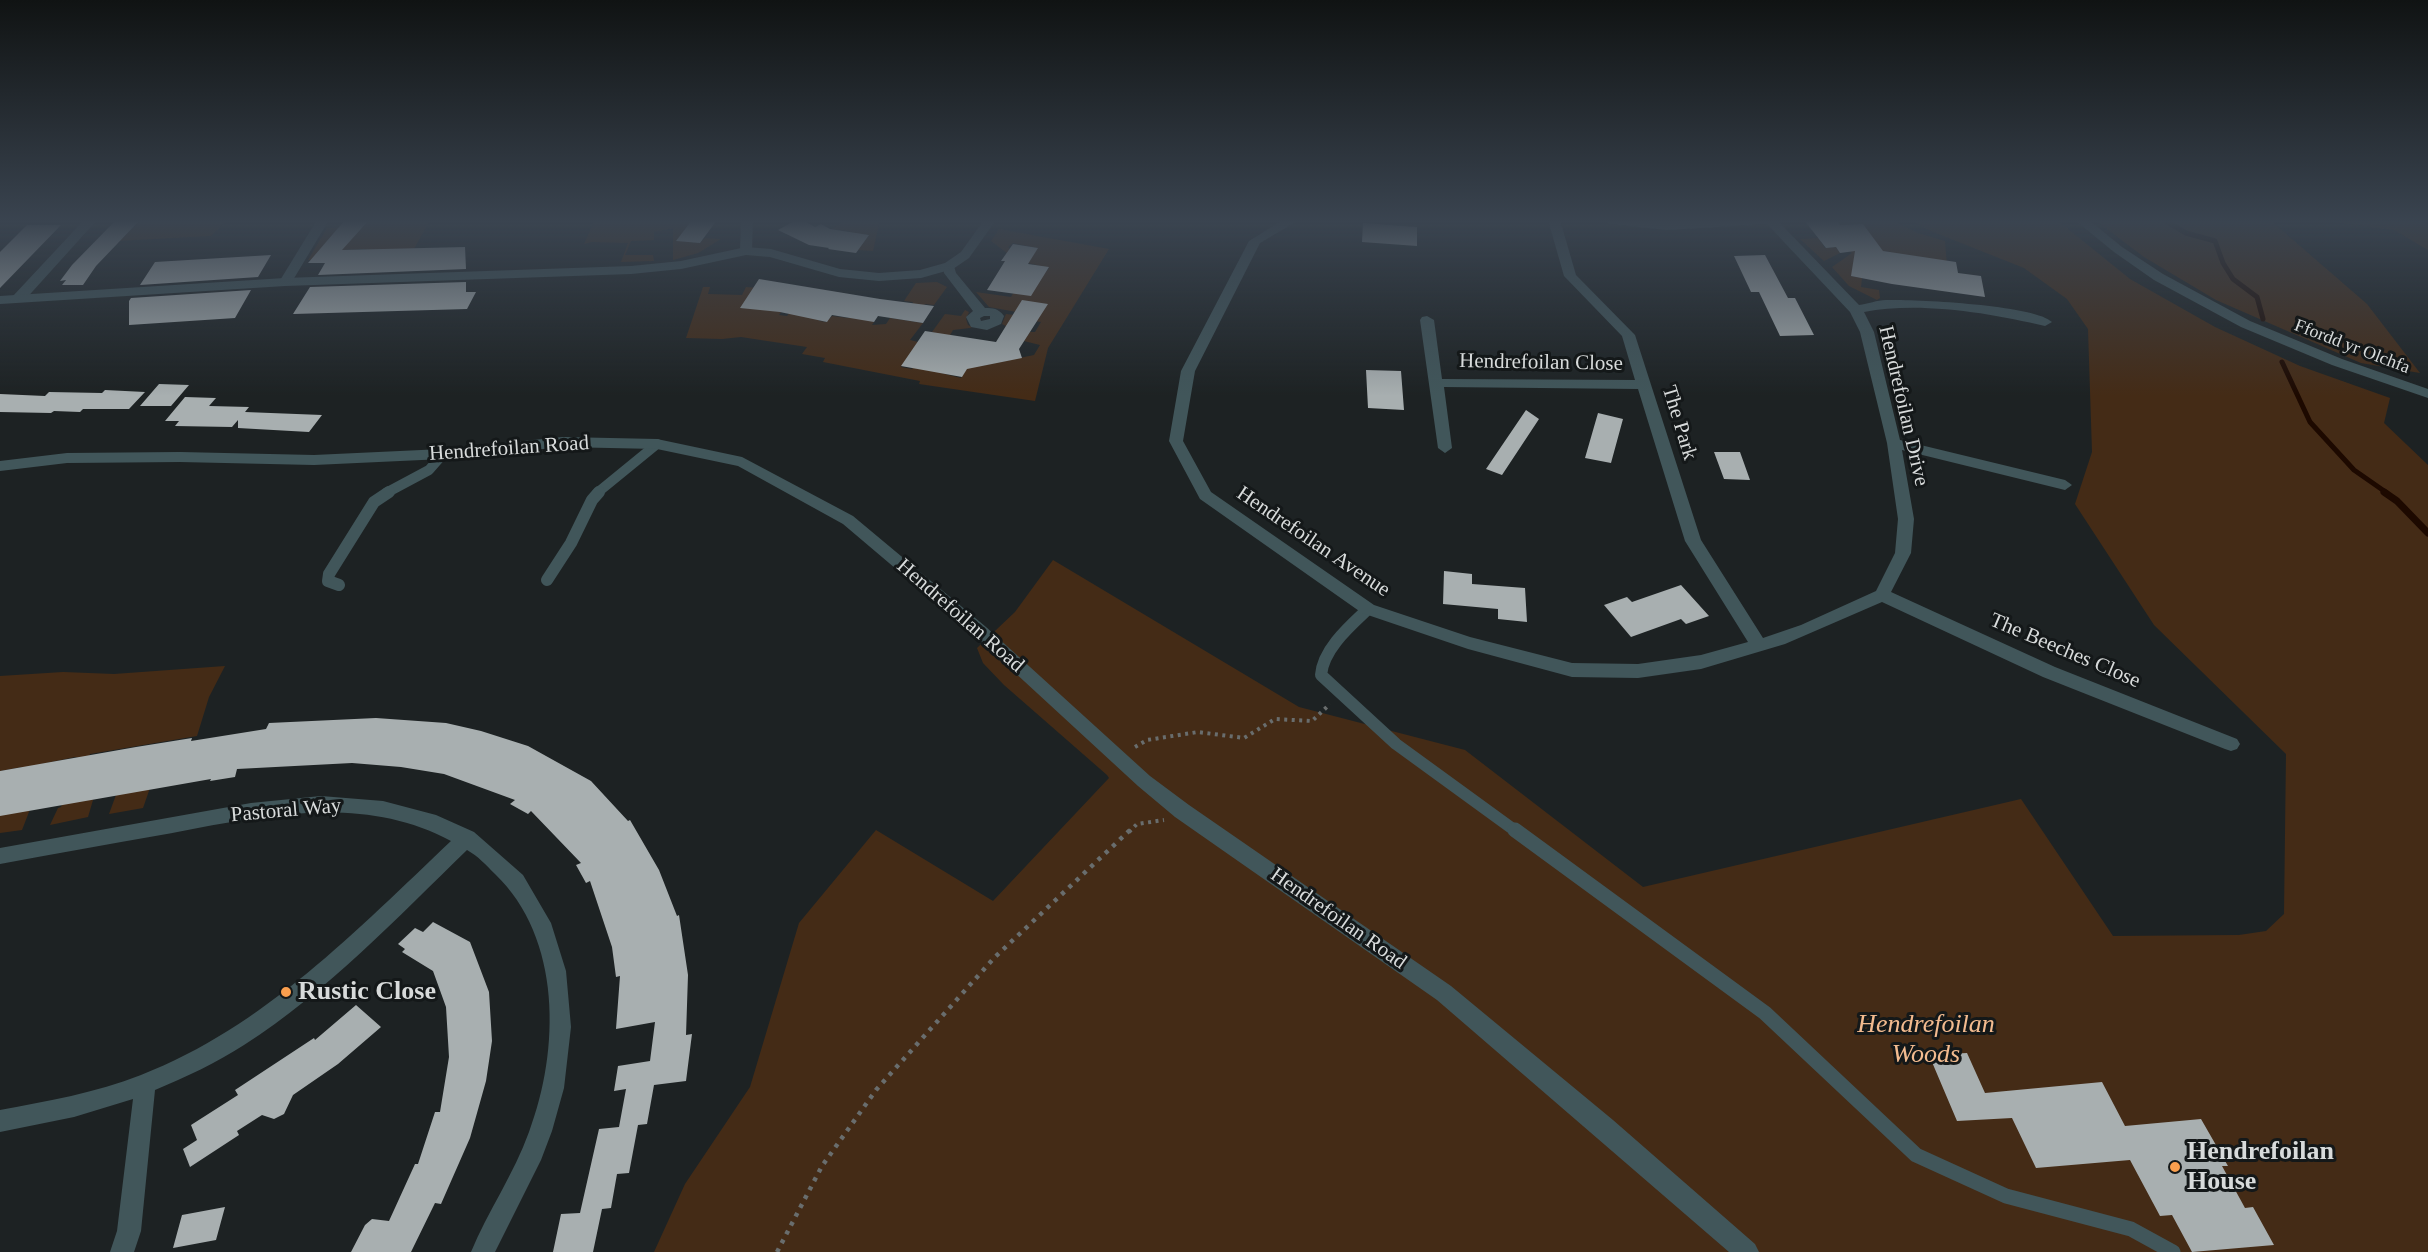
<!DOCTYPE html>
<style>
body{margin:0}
canvas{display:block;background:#1d2223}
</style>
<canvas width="2428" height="1252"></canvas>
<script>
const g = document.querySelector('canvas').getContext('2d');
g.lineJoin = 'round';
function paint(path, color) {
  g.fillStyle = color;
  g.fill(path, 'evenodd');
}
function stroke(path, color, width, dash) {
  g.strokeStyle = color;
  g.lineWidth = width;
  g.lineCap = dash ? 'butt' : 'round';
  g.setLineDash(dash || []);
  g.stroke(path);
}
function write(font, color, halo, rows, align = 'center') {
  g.font = font + ' "Times New Roman",serif';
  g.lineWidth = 6;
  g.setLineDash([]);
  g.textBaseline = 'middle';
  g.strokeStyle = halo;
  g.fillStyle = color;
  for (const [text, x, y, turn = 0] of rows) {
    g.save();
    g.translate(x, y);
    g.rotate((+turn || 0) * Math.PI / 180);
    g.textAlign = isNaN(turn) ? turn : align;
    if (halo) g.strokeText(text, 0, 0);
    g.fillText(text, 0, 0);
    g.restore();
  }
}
paint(new Path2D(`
 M135 220H146L145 222 227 220 211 236 115 241 117 238H123L139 222Z
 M369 220H430L409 258 364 249 319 251 312 260H308L327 228 363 227Z
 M579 220H692L681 241 700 243 705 238 721 239 698 253 673 260V228L654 232V240L631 241 625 255H653L654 261 621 262 628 243 592 242 584 244 594 222Z
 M846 220H880L873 251 858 250 869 235 861 234 858 237 847 236 850 231 833 229 829 234 825 233Z
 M1836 220H1892L1918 233 1945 241 1947 266 1925 263 1924 257H1893L1891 252 1872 250 1851 276 1862 278 1861 287 1879 290 1880 298 1877 300 1849 286 1832 267 1852 253 1850 252 1869 232 1862 224 1840 226Z
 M1911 220H2057L2130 279 2215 327 2300 366 2390 398 2384 423 2428 465V1252H654L685 1184 750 1087 799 923 876 830 993 901 1109 778 1107 775 1004 685 983 663 977 648 1015 612 1053 560 1299 707 1465 750 1643 887 2021 799 2113 936 2239 935 2266 931 2284 914 2286 754 2154 625 2075 504 2092 452 2088 329 2067 299 2024 268 1931 231Z
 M2095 220H2270L2367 304 2420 373 2361 363 2216 300 2144 257Z
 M2318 220H2419L2428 225V250L2394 230Z
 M999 229 1109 249 1048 348 1035 401 919 384 920 381 823 362 825 358 802 354 807 347 741 337 722 339 686 338 703 287H710L708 294 742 295 746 287 758 288 784 308 779 315 787 316 796 305 820 321 826 322 832 316 848 318 853 311 874 322 872 325 886 324 890 318 923 323 910 340 918 342 901 367 912 369 920 357 941 373 961 378 969 365 981 366 1034 355 1040 345 1024 341 1030 332H1035L1041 322 1021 319 1010 328 1002 324 1006 314 1032 317 1033 315 989 307 976 292 1011 297 1025 273 1046 272 1049 268 1028 263 1037 248 1013 243 1008 247 1010 249 1007 253 991 241Z
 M1818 238 1825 248 1836 247 1840 253 1824 261 1800 239Z
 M937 282 947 287 934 305 925 304 922 308 911 307 913 302 904 301 916 283Z
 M965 310 969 312 966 319 968 325 972 327 970 328 953 330 949 337 932 332 945 314 961 316Z
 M225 666 209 697 197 736 90 754 88 760 75 757 27 767 39 786 22 830 0 833V816L22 767 0 771V676L63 672 114 674Z
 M158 765 143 808 109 814 116 795Z
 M73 778 93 800 88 817 50 825 58 808 61 807Z`), '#442b16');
stroke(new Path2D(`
 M2164 220 2186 233 2215 241 2223 263 2233 279 2257 297 2263 319
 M2282 362 2310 422 2354 470 2387 493`), '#1d0900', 5);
stroke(new Path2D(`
 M2384 492 2397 501 2428 533`), '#1d0900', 7);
paint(new Path2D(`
 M345 220H369L342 250 465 247 466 269 318 275 325 263H308Z
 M692 220H717L700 243 676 241Z
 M796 220H802L815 227 821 224 830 229 869 235 856 253 828 249 829 248 809 245 778 230Z
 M1804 220H1836L1840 225 1863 224 1883 251 1956 262 1958 273 1981 276 1985 297 1892 284 1851 276 1855 251 1840 253 1836 247 1826 248Z
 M115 221H139L96 266 83 285H62L66 280 60 281 72 265Z
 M1363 223 1417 227V246L1362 242Z
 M27 225H61L0 288V252Z
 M1013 244 1038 248 1028 264 1049 267 1031 296 987 290 1005 261H1001Z
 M271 255 258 277 140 285 155 262Z
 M1765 255 1788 298H1795L1814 335 1780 336 1759 292H1751L1734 256Z
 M759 279 880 299 934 306 923 323 878 316 874 322 832 315 827 322 780 312 740 308Z
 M466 282V292H476L467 309 293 314 310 287Z
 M251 290 235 318 129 325V301L131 298Z
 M1022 300 1048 304 1019 349 1022 358 967 369 962 377 901 366 925 331 996 342Z
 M1366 370 1401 371 1404 410 1368 408Z
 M159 384 189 385 171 406H140Z
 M105 390 145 392 129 409H83L80 412 54 411 51 413 0 412V394L45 396 49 392 102 393Z
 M185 397 216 398 209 406 249 407 245 412 322 415 309 432 238 428V420L232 427 175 426 179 421H165Z
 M1526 410 1539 419 1502 475 1486 469Z
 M1598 413 1623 419 1611 463 1585 458Z
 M1714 452H1740L1750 480 1724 479Z
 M1444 571 1472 574V584L1525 588 1527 622 1498 619V609L1443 604Z
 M1681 585 1709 616 1686 624 1681 619 1631 637 1604 605 1627 597 1632 602Z
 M376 718 446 723 481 731 528 746 591 781 628 821 630 820 659 870 677 916 679 915 688 975 686 1035 692 1034 686 1081 654 1085 647 1124 638 1125 629 1173 617 1174 611 1208 602 1209 593 1252H553L561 1214 580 1213 599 1129 619 1127 626 1089 614 1091 618 1066 650 1061 655 1022 616 1029 620 976 616 977 612 947 590 881 586 883 576 865 581 863 531 811 528 814 510 804 515 800 444 774 401 767 352 763 237 769 235 777 210 781 211 779 0 816V771L136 747 192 738 191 741 266 729 269 723Z
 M433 922 470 942 489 992 492 1041 486 1081 470 1138 441 1204 435 1203 411 1252H351L365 1225 372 1219 389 1221 415 1164H418L435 1112H440L449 1057 446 1007 433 971 402 952 405 949 398 944 415 928 423 932Z
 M356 1005 381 1027 338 1064 293 1095 284 1114 274 1119 262 1115 237 1131 239 1135 190 1167 183 1149 197 1140 191 1125 238 1095 235 1090 314 1038 315 1040Z
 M1967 1053 1985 1093 2102 1082 2125 1126 2201 1119 2228 1166H2222L2245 1208 2253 1207 2274 1245 2192 1252 2172 1215 2160 1216 2130 1160 2036 1168 2012 1118 1957 1121 1929 1055Z
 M225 1207 216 1240 173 1248 182 1215Z`), '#a8afb0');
stroke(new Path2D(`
 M1135 747 1147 740 1198 732 1244 738 1275 719 1312 721 1330 704
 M1129 832 1137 824 1164 820`), '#696d6d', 4, [3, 4.5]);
stroke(new Path2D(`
 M777 1252 822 1166 876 1090 994 958 1130 830`), '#696d6d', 4.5, [4, 6]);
stroke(new Path2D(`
 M386 493 429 470 443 454
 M597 493 657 444`), '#41565a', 10);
stroke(new Path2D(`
 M547 580 571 543 592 500 599 492
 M339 585 328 581 329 574 374 502 389 492
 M1368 609C1350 626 1323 649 1321 675L1396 744 1517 832`), '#41565a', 12);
stroke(new Path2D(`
 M1515 830 1765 1013 1916 1155 2006 1196 2131 1229 2173 1252`), '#41565a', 15);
paint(new Path2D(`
 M84 220H97L23 302H13L12 299 13 296Z
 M317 220H329L290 285H280L279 282Z
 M741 220H753L752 251 746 255 740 251Z
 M1283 220H1299L1260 243 1195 371 1183 441 1211 492 1374 605 1470 637 1572 663 1638 664 1701 655 1748 642 1685 541 1638 389 1444 387 1452 448 1445 453 1438 448 1420 320 1422 317 1427 316 1434 320 1442 379 1635 380 1622 336 1564 276 1548 220H1560L1576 275 1635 335 1701 540 1763 638 1801 625 1876 591 1895 553 1898 519 1887 443 1860 332 1850 312 1767 224 1667 230 1610 224 1604 220 1667 222 1777 220 1859 305C1868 304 1877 300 1886 300 1914 299 2036 305 2052 322L2045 326C1991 313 1918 301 1864 312L1874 332 1900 440 2065 480 2072 485 2065 490 1902 450 1914 519 1911 553 1891 592 2055 667 2237 739 2240 744 2237 749 2231 751 2225 749 2043 677 1882 602 1785 644 1701 669 1638 678 1572 677 1468 649 1362 613 1200 499 1169 441 1181 371 1249 241Z
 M2075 220H2089L2122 247 2163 274 2250 321 2342 359 2428 389V398L2332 365 2241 327 2154 280 2114 252Z
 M949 262 953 263 956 273 985 308C993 308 998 308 1004 316L1001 324 987 330 971 327 966 317 973 311 944 273 943 266ZM984 316H990V319L981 321 980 318Z
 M563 437 657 439 742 457 853 516 986 627 1150 776 1189 805 1451 986 1613 1120 1755 1244 1759 1252H1729L1437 1000 1175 817 1138 786 974 635 843 524 738 466 657 449 563 447 443 459 314 465 180 462 67 463 0 471V461L67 453 180 452 314 455 443 449Z
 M321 796 383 801 436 815 474 832 523 875 551 923 566 971 571 1027 564 1088 552 1131 541 1160 495 1252H471C488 1211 514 1174 529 1132 560 1050 562 938 495 874 486 865 478 856 467 850 397 918 328 991 244 1045 216 1063 186 1077 155 1090L141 1231 134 1252H110L117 1231 133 1099 74 1117 0 1132V1110C47 1101 96 1093 141 1075 264 1027 357 930 451 841 362 792 256 817 161 835 108 844 54 854 0 864V848L251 803Z`), '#41565a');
paint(new Path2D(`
 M984 220H996L969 258 953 269 921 278 879 281 839 277 770 257 746 255 681 269 631 274 285 286 0 304V296L285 278 631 266 681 261 746 247 771 249 840 269 879 273 920 270 945 263 961 252Z`), '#41565a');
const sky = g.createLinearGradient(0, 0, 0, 396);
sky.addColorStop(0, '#101313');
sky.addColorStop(0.56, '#3a4450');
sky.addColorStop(1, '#3a445000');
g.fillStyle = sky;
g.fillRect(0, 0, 2428, 396);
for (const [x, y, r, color] of [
 [286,992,6,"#fa9f4e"],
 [2175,1167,6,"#fa9f4e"]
]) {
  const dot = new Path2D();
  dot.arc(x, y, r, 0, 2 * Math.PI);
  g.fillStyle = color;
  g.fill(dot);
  stroke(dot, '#141819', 2);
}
write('18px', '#d8dbdb', '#141819', [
 ["Ffordd yr Olchfa",2352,347,21]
]);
write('21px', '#d8dbdb', '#141819', [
 ["Hendrefoilan Close",1541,363,1],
 ["Hendrefoilan Drive",1903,406,77],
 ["The Park",1679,423,73],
 ["Hendrefoilan Road",509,449,-4],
 ["Hendrefoilan Avenue",1313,542,34],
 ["Hendrefoilan Road",960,616,41],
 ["The Beeches Close",2065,651,23],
 ["Pastoral Way",286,811,-5],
 ["Hendrefoilan Road",1338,919,35]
]);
write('bold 26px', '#d8dbdb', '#141819', [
 ["Rustic Close",298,992],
 ["Hendrefoilan",2187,1152],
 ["House",2187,1182]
], 'left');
write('italic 26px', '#f3bb8f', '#141819', [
 ["Hendrefoilan",1926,1025],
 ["Woods",1926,1055]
]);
</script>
